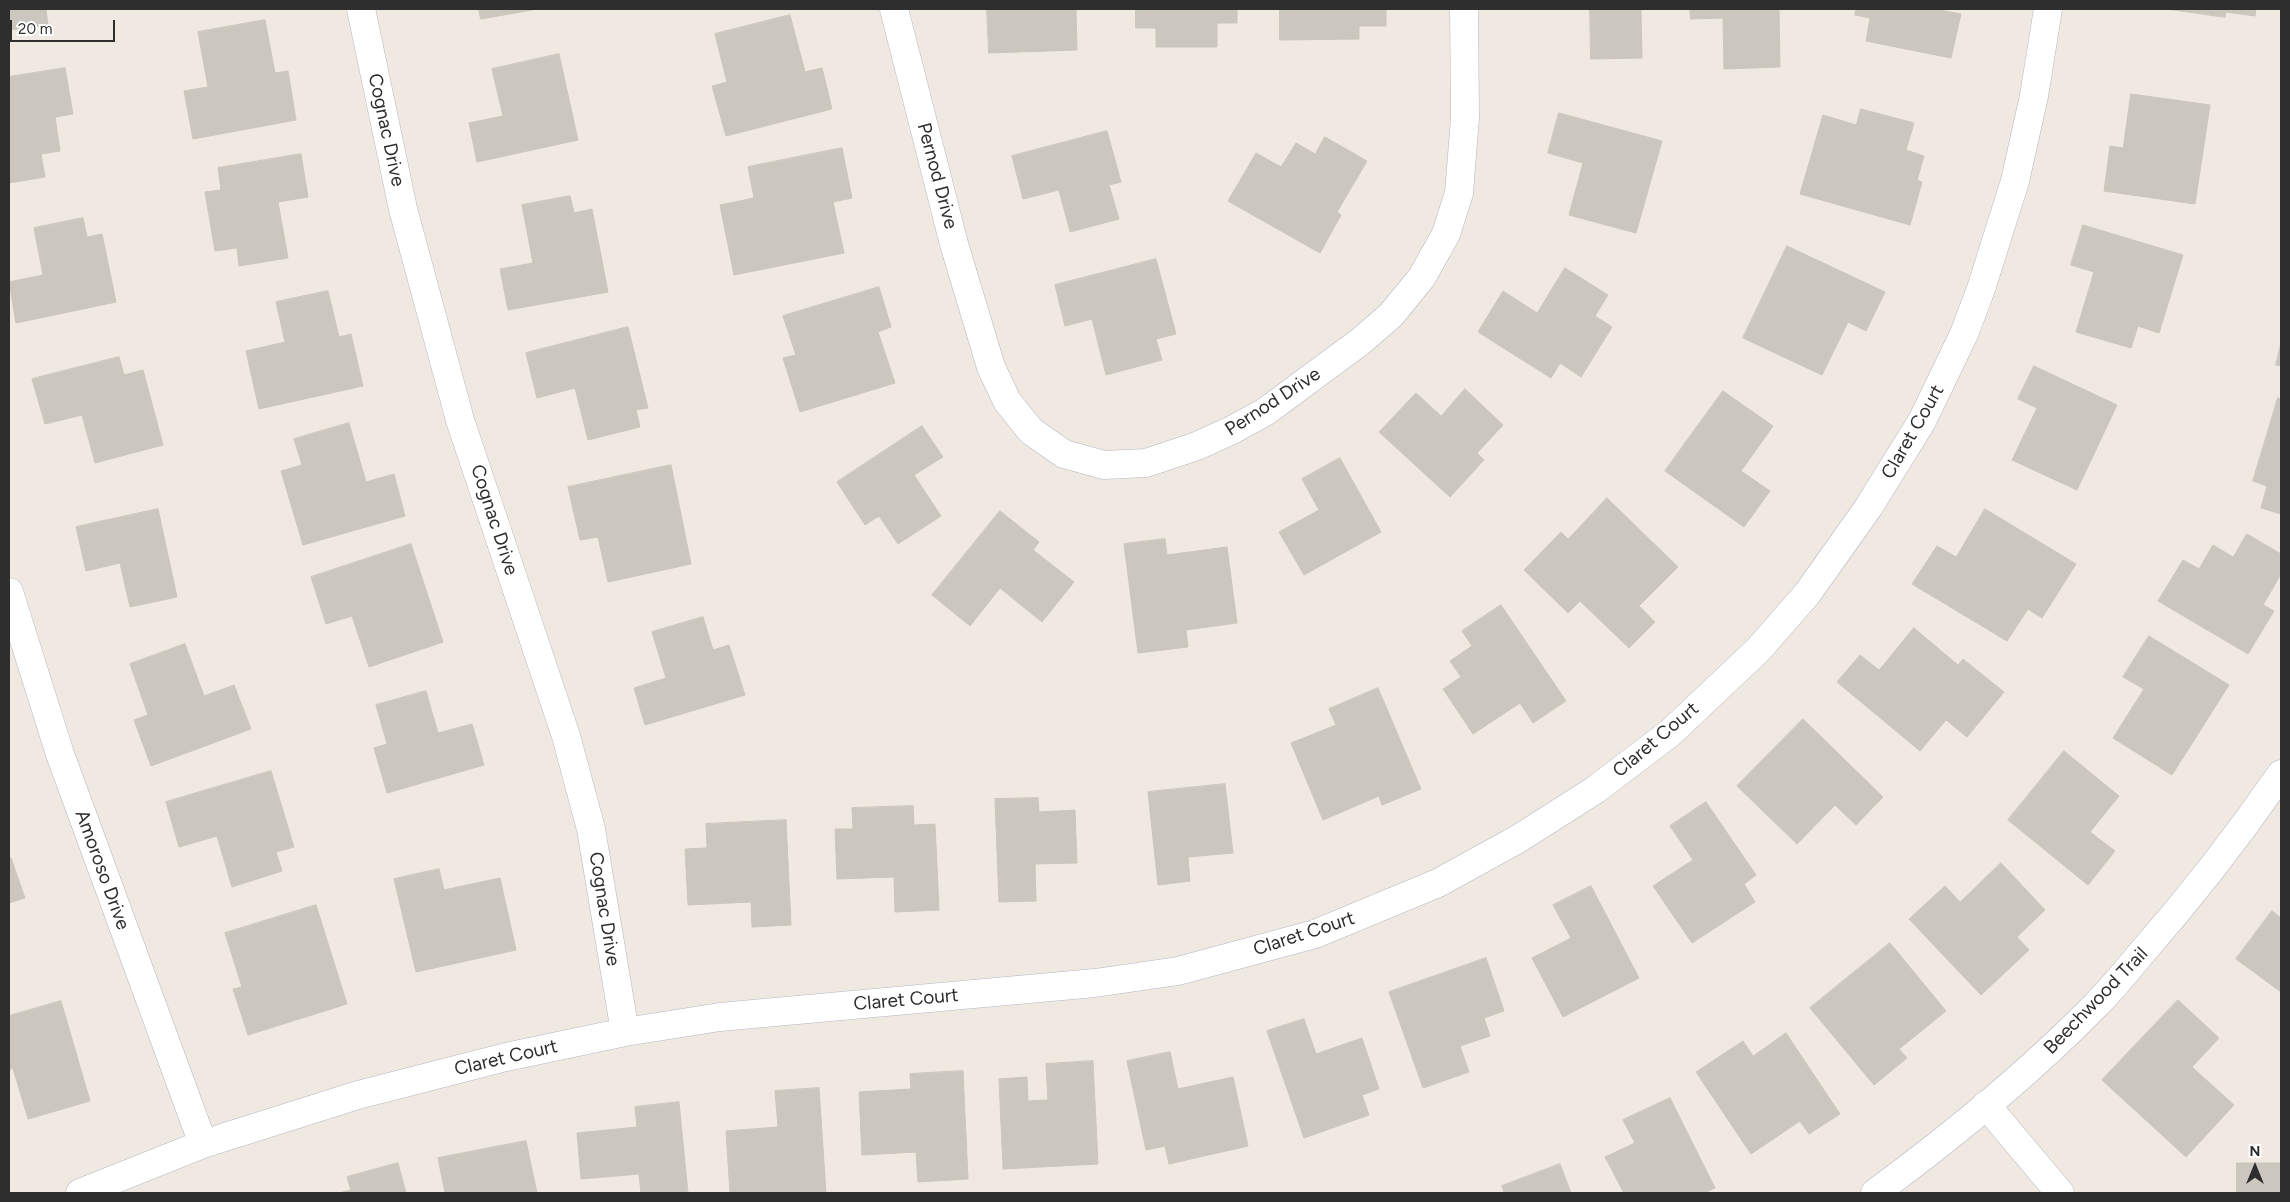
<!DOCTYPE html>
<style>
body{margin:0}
#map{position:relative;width:2290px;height:1202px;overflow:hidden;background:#efe9e1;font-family:Figtree,sans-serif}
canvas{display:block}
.frame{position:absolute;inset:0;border:10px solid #2e2e2e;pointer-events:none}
.north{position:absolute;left:2230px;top:1142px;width:50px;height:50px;-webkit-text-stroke:4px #fff;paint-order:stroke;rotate:0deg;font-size:14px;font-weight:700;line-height:20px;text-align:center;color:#2e2e2e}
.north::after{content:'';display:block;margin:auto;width:18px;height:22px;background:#2e2e2e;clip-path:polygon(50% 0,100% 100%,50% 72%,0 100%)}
.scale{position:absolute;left:10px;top:20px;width:105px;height:22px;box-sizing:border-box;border:2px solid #2e2e2e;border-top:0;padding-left:6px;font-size:15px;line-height:18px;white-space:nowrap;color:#2e2e2e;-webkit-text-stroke:4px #fff;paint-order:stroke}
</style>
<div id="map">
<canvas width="2290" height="1202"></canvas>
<div class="frame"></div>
<div class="north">N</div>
<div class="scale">20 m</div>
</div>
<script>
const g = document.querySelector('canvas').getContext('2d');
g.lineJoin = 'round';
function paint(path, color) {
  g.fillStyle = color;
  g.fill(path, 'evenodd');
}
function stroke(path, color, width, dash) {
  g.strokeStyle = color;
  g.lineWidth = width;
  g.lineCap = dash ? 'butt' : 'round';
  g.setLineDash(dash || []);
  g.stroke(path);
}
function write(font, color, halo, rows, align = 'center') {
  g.font = font + ' Figtree,sans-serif';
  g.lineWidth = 5;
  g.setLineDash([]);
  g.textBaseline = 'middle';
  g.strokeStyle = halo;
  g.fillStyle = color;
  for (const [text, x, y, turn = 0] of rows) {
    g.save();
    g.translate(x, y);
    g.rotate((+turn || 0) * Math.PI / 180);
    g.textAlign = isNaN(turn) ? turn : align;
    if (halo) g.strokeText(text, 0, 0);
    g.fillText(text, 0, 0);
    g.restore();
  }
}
const building = new Path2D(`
 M9 9H46L48 25 9 30Z
 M479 9H532V10L481 19Z
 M987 9H1076L1077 50 989 53Z
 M1136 9H1237V23H1217V47H1156V28H1136Z
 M1280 9H1386V26H1359V39L1280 40Z
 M1590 9H1641L1642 58 1591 59Z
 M1690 9H1779L1780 67 1724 69 1723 18 1691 19Z
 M1856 9H1935L1961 14 1951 58 1866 41 1870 18 1855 15Z
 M2167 9H2256L2255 16 2226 12 2225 17Z
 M790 15 805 72 822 68 832 109 726 136 712 86 727 82 715 34Z
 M265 20 275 73 288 71 296 120 193 139 184 91 208 87 198 32Z
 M559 54 578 140 477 162 469 123 503 116 492 69Z
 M65 68 73 114 55 117 60 151 41 154 45 177 9 183V77Z
 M2131 94 2210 105 2195 204 2104 191 2110 146 2123 148Z
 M1861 109 1914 123 1906 150 1924 156 1917 180 1922 182 1910 225 1800 194 1823 115 1856 125Z
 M1559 113 1662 141 1636 233 1569 215 1583 163 1548 153Z
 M1107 131 1121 182 1109 185 1119 219 1070 232 1059 190 1023 199 1012 156Z
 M1325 137 1367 161 1337 212 1341 215 1320 253 1228 201 1256 153 1281 167 1296 143 1315 154Z
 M842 148 852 198 833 202 844 253 734 275 720 205 754 198 748 167Z
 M301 154 308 197 278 202 288 258 239 266 237 248 215 251 205 192 221 190 218 168Z
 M570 196 574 213 592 209 608 292 508 310 500 269 533 263 522 205Z
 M83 218 87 237 102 234 116 302 16 323 9 282 43 275 34 228Z
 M2083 225 2183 255 2159 333 2138 326 2131 348 2076 332 2094 272 2071 265Z
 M1787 246 1885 292 1866 331 1848 322 1822 375 1743 338Z
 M1156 259 1176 334 1156 339 1162 360 1106 375 1092 319 1065 326 1055 285Z
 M1565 268 1608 295 1595 316 1612 327 1581 377 1560 363 1551 378 1478 332 1503 291 1537 313Z
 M879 287 891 327 878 332 895 383 800 412 783 358 796 355 783 316Z
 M328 291 339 337 351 334 363 386 259 409 246 351 285 342 276 302Z
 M628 327 648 408 636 410 640 427 588 440 575 388 537 398 526 353Z
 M2281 343V366L2276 365Z
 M119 357 124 375 143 370 163 445 95 463 82 415 45 424 32 379Z
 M2034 366 2117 405 2077 490 2012 460 2037 408 2018 399Z
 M1465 389 1503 425 1477 453 1484 460 1450 497 1379 432 1416 393 1441 416Z
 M1723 391 1773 426 1741 471 1770 491 1744 527 1665 471Z
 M2278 398 2281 399V514L2261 508 2267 486 2253 481Z
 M349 423 366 482 394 474 405 516 303 545 281 471 302 465 294 439Z
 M922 426 943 457 914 475 941 516 898 544 879 516 865 525 837 482Z
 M1340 458 1381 532 1304 575 1279 532 1319 510 1302 479Z
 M671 465 691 564 608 582 598 537 580 540 568 487Z
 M1607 498 1678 567 1639 606 1655 622 1629 648 1580 601 1568 613 1524 570 1561 532 1568 539Z
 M158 509 177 597 130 607 120 563 86 571 76 527Z
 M1985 509 2076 564 2042 618 2028 609 2007 641 1912 584 1937 546 1956 557Z
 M1000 511 1039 542 1033 550 1074 582 1042 622 1000 588 970 626 932 595Z
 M2247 534 2281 554V574L2263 605 2274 611 2248 654 2158 601 2183 560 2199 569 2213 545 2233 557Z
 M1165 539 1167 555 1227 547 1237 623 1186 630 1188 647 1138 653 1124 544Z
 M411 544 443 642 369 667 352 616 326 624 311 577Z
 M1501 605 1566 701 1533 723 1520 703 1473 734 1443 689 1461 677 1450 661 1472 646 1462 631Z
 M703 617 713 650 729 645 745 695 645 725 634 688 666 678 652 632Z
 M1914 628 1958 665 1963 659 2004 692 1967 737 1946 720 1920 751 1837 682 1860 655 1879 670Z
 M2149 636 2229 685 2172 775 2113 738 2144 689 2123 677Z
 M185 644 204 696 234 685 251 729 151 766 134 720 148 715 130 664Z
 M1378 688 1421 789 1382 805 1379 796 1323 820 1291 743 1336 725 1329 709Z
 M426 691 438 733 472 724 484 765 387 793 374 748 387 744 376 705Z
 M1803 719 1883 797 1856 825 1835 805 1797 844 1737 786Z
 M2064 751 2119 796 2090 832 2115 851 2088 885 2008 820Z
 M271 771 294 847 276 852 282 871 232 887 217 836 179 847 166 802Z
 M1225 784 1233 853 1188 857 1190 881 1158 885 1148 792Z
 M1038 798 1039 812 1075 810 1077 863 1035 864 1036 901 999 902 995 799Z
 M1706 802 1756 875 1744 884 1755 902 1692 943 1653 886 1693 860 1670 826Z
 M913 806 914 825 935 824 939 910 895 912 894 877 837 879 835 829H853L852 808Z
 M786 820 791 925 752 927 751 902 688 905 685 849 707 848 706 824Z
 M11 858 25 898 9 903V859Z
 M2001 863 2045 910 2017 937 2029 950 1981 995 1909 919 1945 886 1960 902Z
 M439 869 444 890 500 878 516 950 416 972 394 879Z
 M1591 886 1639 978 1563 1017 1532 958 1571 938 1553 905Z
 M316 905 347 1004 248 1035 233 989 242 987 225 933Z
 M2272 911 2281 918V992L2236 959Z
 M1890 943 1946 1011 1899 1049 1907 1058 1874 1085 1810 1008Z
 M1486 958 1504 1011 1484 1018 1490 1036 1460 1046 1469 1072 1423 1088 1389 992Z
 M2178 1000 2219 1038 2192 1067 2234 1105 2186 1157 2102 1080Z
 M61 1001 90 1101 28 1119 13 1068 9 1070V1016Z
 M1304 1019 1316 1054 1362 1038 1379 1089 1362 1095 1369 1115 1304 1138 1267 1031Z
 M1786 1033 1840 1114 1809 1134 1800 1121 1751 1154 1696 1072 1743 1041 1753 1056Z
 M1170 1052 1178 1089 1233 1077 1248 1146 1169 1164 1165 1146 1146 1150 1127 1061Z
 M1093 1061 1098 1164 1003 1169 999 1079 1027 1077 1028 1101 1048 1100 1046 1064Z
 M963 1071 968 1179 918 1182 916 1152 862 1155 859 1092 911 1089 910 1074Z
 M819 1088 826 1193H730L726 1131 778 1127 775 1091Z
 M1670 1098 1715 1188 1704 1193H1624L1605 1157 1635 1143 1623 1120Z
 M679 1102 688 1193H641L639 1174 581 1179 577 1133 637 1127 635 1107Z
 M526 1141 537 1193H445L438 1158Z
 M398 1163 406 1193H339L351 1190 347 1177Z
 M2237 1163H2281V1193H2237Z
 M1560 1164 1571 1193H1504L1502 1186Z`);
paint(building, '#cbc7bf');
stroke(building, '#cbc5ba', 1);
const minor = new Path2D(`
 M361 9 403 209 460 420 566 736 591 829 625 1032
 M894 9 954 244 991 367 1007 401 1031 431 1064 454 1104 465 1146 463 1197 446 1232 430 1265 412 1361 341 1391 315 1422 277 1446 234 1459 193 1465 118 1464 9
 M9 592 60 754 203 1144
 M1986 1105 2060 1193
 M80 1193 203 1144 358 1095 506 1057 625 1032 720 1017 1095 983 1178 971 1315 934 1438 883 1518 839 1595 790 1670 733 1758 650 1807 594 1868 508 1922 421 1964 334 1981 289 2015 181 2034 96 2048 9
 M1875 1193C1951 1137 2027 1075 2094 1007 2110 991 2125 973 2139 956 2190 898 2237 838 2281 774`);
stroke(minor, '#b4b7c1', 29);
stroke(minor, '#fff', 28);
write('19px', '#2e2e2e', '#fff', [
 ["Cognac Drive",386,130,78],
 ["Pernod Drive",937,176,75],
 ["Pernod Drive",1273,402,-33],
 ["Claret Court",1913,432,-60],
 ["Cognac Drive",494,520,72],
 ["Claret Court",1656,740,-40],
 ["Amoroso Drive",102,870,70],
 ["Cognac Drive",604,909,81],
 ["Claret Court",1304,934,-18],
 ["Claret Court",906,1000,-5],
 ["Beechwood Trail",2096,1001,-46],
 ["Claret Court",506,1058,-13]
]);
</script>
